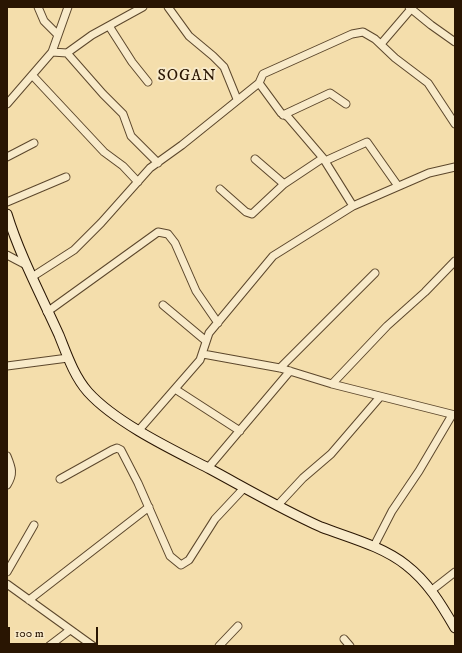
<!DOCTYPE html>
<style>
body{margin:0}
#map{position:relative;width:462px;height:653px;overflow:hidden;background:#f4deac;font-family:"IM FELL DW Pica",serif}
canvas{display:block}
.frame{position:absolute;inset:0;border:8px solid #291502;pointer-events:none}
.scale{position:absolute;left:8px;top:627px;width:90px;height:18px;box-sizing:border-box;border:2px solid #291502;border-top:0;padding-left:5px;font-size:12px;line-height:14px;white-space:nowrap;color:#291502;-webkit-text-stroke:3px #f8eac9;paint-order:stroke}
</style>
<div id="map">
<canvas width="462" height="653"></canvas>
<div class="frame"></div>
<div class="scale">100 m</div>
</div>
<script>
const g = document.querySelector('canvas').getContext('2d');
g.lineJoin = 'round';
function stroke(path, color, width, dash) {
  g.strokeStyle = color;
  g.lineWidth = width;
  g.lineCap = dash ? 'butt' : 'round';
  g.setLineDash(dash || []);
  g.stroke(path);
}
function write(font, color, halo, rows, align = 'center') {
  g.font = font + ' "IM FELL DW Pica",serif';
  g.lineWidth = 4;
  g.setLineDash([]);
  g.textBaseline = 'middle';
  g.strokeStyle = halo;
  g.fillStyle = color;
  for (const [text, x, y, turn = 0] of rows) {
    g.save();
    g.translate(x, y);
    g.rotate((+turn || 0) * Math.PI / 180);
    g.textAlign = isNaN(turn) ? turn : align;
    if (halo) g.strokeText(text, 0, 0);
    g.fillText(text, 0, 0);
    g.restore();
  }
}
const street = new Path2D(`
 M38 7 44 21 58 35
 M168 7 189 36 213 56 224 67 237 99
 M409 7 431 25 455 42
 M109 26 132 62 148 82
 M381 44 411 9
 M52 52 67 53 92 35 143 7
 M67 53 103 94 123 114 131 136 158 163
 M33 76 104 152 123 166 138 182
 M259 83 281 113 288 117 323 158 353 206
 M7 104 52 52 68 7
 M283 115 330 93 346 104
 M7 157 34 143
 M255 159 284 184
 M325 161 367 142 398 186
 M220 189 246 212 252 214 284 184 323 158
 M7 202 66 177
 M7 255 26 265
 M32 277 74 250 101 223 150 168 182 145 259 83 263 74 352 34 363 32 375 39 395 58 428 83 455 124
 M163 305 206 341
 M47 312 158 232 168 234 175 243 196 291 218 323
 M203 354 280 368 332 384 455 415
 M7 366 68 358
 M280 368 375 273
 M332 384 387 326 425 292 455 261
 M175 389 240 431
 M139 430 200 360 209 333 273 256 353 206 429 173 455 167
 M7 456C12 468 14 474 7 485
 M208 468 290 371
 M60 479 112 450 117 448 121 450 138 483 170 556 181 565 189 560 215 519 244 488
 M277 506 303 478 331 454 380 397
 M374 546 392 511 419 471 452 415
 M7 572 34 525
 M7 584 93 646
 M432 590 455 572
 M29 600 149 507
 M344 639 350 646
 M49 646 70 630
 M219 646 238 626`);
const secondary = new Path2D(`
 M7 214C20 256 41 295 59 335 67 355 74 376 88 392 116 423 173 450 210 469 247 489 283 510 321 527 350 538 382 546 406 565 428 582 441 604 455 628`);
stroke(street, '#5c472c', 9);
stroke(secondary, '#291502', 11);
stroke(street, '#f8eac9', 7);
stroke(secondary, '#f8eac9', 9);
g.letterSpacing = '1px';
write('16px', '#291502', '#f8eac9', [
 ["SOGAN",187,77]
]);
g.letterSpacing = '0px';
</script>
